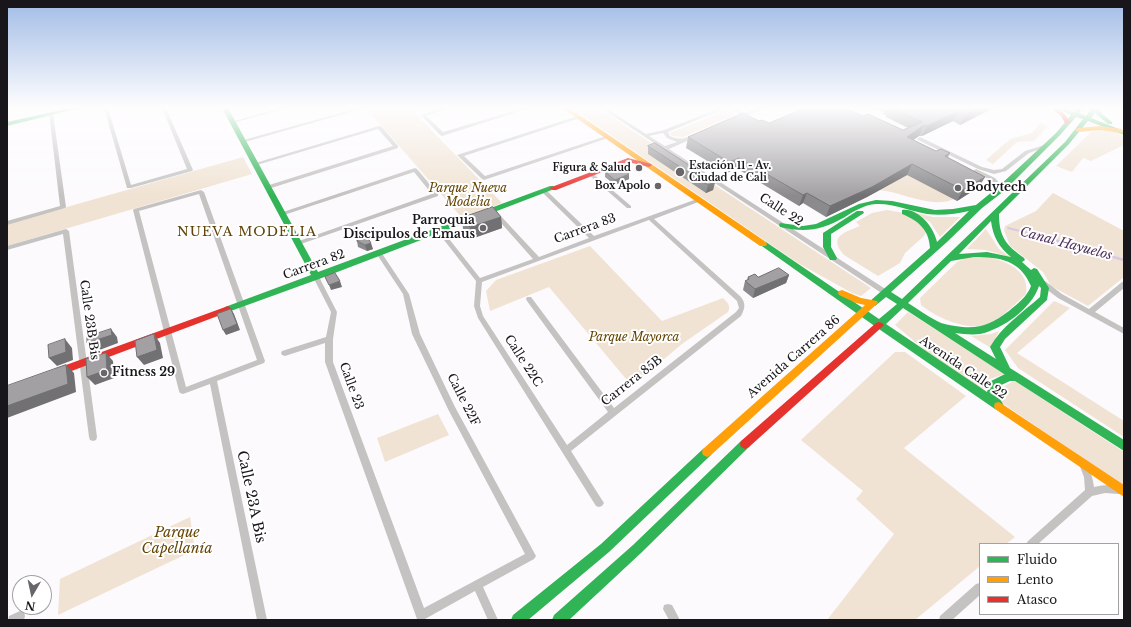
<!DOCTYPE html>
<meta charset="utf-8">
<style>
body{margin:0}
#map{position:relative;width:1131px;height:627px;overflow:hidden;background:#fcfafd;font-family:"Libre Baskerville",serif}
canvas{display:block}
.frame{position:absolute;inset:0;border:8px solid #18161a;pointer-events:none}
.legend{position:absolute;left:979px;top:543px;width:140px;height:72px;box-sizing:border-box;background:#fff;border:1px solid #a3a2a3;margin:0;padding:5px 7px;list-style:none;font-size:12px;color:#18161a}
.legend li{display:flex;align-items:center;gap:8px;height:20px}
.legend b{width:20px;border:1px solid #a3a2a3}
.north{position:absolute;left:12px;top:575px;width:40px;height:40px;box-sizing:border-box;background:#fff;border:1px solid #a3a2a3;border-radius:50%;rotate:189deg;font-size:11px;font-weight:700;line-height:16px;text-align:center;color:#18161a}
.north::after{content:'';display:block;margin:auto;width:14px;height:18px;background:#686669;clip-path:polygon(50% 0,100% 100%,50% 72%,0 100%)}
</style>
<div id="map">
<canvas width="1131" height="627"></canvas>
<div class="frame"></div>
<ul class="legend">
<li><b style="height:5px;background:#30b455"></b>Fluido</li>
<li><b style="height:5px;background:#ff9f0a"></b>Lento</li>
<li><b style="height:5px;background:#e5322d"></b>Atasco</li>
</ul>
<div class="north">N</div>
</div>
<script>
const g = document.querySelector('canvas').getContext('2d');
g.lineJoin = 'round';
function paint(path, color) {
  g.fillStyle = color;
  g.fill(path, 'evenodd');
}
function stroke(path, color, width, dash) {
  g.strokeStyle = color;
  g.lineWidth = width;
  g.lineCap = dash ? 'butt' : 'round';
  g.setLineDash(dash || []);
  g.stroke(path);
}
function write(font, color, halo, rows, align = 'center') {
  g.font = font + ' "Libre Baskerville",serif';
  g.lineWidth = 4;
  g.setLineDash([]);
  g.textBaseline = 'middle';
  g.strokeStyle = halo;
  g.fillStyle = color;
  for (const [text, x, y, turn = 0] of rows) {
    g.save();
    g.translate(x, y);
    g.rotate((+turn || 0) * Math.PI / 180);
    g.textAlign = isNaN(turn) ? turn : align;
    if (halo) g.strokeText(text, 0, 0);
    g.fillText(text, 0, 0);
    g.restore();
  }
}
paint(new Path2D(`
 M366 108H410L502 203 462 218Z
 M571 108H598L871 288 861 296 852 293 798 263Z
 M724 111 733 112 735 115 683 137 672 136 670 133Z
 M1040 123 1048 126 1034 141 1017 142 993 164 986 160 1010 139 1032 133Z
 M1100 130 1115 132 1124 136V145L1091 161 1083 158 1072 172 1056 166 1091 132Z
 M243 157 252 174 7 246V224Z
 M907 175 954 199C931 209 903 192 879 190Z
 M1053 193 1124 231V277L1088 306 1051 286 1043 272 1010 246 1004 230 1005 226 1036 211Z
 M887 210 904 213 927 226 923 227 926 232 924 236 905 253 900 263 878 276 844 255C827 236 846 232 860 226L856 222 872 213Z
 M913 212 933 217H960L940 237 930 222Z
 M986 229 999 249 1010 257 986 250 967 249Z
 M590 246 662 321 723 298C728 303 731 306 728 312L682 344 632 386 549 287 490 311 486 291 496 280Z
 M972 255C994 257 1031 265 1026 294 1015 304 1003 317 990 323 970 333 937 318 921 305L920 298 957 262Z
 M1054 301 1070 308 1017 353 1124 421V437L1018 368 1005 350Z
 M908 312 1005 374 987 380 982 391 926 351 895 325Z
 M999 331 991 348 971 336 991 334Z
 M895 352H905L966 396 904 448 1015 537 1006 544H980V566L915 620H827L894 534 856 499 863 491 801 440Z
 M1015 381 1124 452V486L999 401C998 390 1004 385 1015 381Z
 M438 414 449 435 385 462 377 438Z
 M190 517 195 550 58 615 60 579Z`), '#f0e3d3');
stroke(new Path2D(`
 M1008 228 1048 238`), '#d9c9e2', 2);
stroke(new Path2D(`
 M1044 237 1124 260`), '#d9c9e2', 2.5);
paint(new Path2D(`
 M104 108H108L131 185 187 169 162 108H166L193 170 192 171 131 188H127Z
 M280 108H287L233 123 231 122Z
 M358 108H365L245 142 240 141Z
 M442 108H449L426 116 443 132 524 108H530L442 136 440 135 421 115Z
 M601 108H606L646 134 664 130 720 108H726L668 132 670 136C680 141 686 138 695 134L698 136 669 149 887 290 888 292 887 294H883ZM663 133 667 138 677 142 665 146 649 136Z
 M730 108H735L745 113 759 108H765L738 119H736V117L741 115Z
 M842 108H848L862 115 858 116Z
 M49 113 53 114 66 207 65 208 7 225V221L60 206Z
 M578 116 580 117V118L464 156 485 176 606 136 611 137 484 180 482 179 457 155Z
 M379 126H381L398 146V148L268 189 266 188V186L393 146 378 129 257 165H253L252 164Z
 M920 137 982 167 994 170 1002 169 1025 151 1044 145 1047 147 1029 153 1006 171 994 174 978 169 918 140 917 139Z
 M415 168 417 169 438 194V196L298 245 296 244 295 243 296 242 432 194 414 172 284 215H280L279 214 280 213Z
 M976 169 995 178 1004 189 1003 190H999L991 180 974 172 973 171Z
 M591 172 631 206V208H627L589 175 588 174Z
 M201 190 204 192 265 361 264 363 217 381 267 620H257L210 384 183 394 180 393 179 391 133 210 134 209ZM199 194 257 360 186 387 139 211Z
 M545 190 547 191 594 236 697 199H701V201L654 219 741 297C746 304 745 308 741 316L571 451 602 500 604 503 602 506 599 507 596 506 478 318 474 306 476 281 437 231 438 230H442L480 278 533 259 494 215V213H498L539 257 589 238 543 193 542 192ZM649 220 737 301 739 308 736 312 614 408 531 297H527L526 299 527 301 608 412 567 445 483 316 480 306 482 282Z
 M66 229 69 231 97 437 96 440 93 441 90 440 89 437 63 234 7 250V246Z
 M379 251 381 252 409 294 420 334 455 407 536 556 534 559 483 587 498 620H488L475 591 425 619 421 620 417 619 325 362V343L285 356 282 355 281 353 282 351 326 337 331 312 313 277 316 275H318L337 312 333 339V362L424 608 525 554 449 411 412 334 403 294 376 253Z
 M1041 281H1045L1062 294 1089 309 1122 282H1124V288L1095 312 1124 328V334L1058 298 1041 285 1040 283Z
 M1083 460 1086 461C1090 470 1093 478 1094 487 1103 485 1113 484 1122 487L1123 490 1122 493 1119 494 1105 493 1092 496 1038 544H1026L1028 541 1085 490 1084 477 1079 464 1080 461Z
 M980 583V595L952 620H939L940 616 976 584Z
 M668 604 672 605 680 620H669L663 609 664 605Z
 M20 611 24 612 25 616 24 620H8L9 616Z`), '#c4c3c2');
paint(new Path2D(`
 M70 108H80L7 126V122Z
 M222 108H228L318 272 550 186H553L557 188 319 279 228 312 224 309 225 307 311 275Z
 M1056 108H1064L1074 112 1077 108H1083L1079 113 1086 116 1092 108H1099L1102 114 1112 122V124H1108L1095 113 1091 118 1124 131V135L1088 121 1069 144 999 214C999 237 1006 245 1024 258L1025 260 1022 262 1031 270 1034 268 1037 269 1049 288 1047 300 1005 339 1000 347 1010 368 1124 440V451L1015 381H1010L999 386C995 398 1000 397 1004 406L1003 409 999 410 995 409 876 327 759 244 760 242H766L879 319 897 304 886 297 875 306H869L868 304 869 302 930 248C929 230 919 221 902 214V210C919 208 934 228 937 242L969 211C956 214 941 216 927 214 910 211 893 203 876 204 864 205 854 211 845 217 822 230 806 233 780 227L779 225 780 223 803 226 816 224 859 204 876 200 892 201 935 210 953 209 976 205 998 187 1056 133 1071 115ZM1076 117 1083 119 1065 142 902 299 891 292 947 242 982 208 1004 191 1060 135ZM991 221C993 237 999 247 1011 257L987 252 959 254ZM974 257C1000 257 1020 260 1031 286 1027 297 1017 304 1009 311 990 325 978 330 955 326 949 325 942 324 937 321 927 316 918 309 908 303L951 261ZM1039 286 1041 288 1040 297C1023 312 1001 327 990 347L996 359 955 333C963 334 972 335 980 334 1003 329 1032 308 1039 286ZM903 308 1004 374H1005L991 381 987 392 886 324Z
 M857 211H863L864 213 831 234V247L837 258 836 260H830L823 247V233Z
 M745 439 749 441 750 444 749 447 641 553 569 620H552L554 615 633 545 741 441Z
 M707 447 711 449 712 452 711 455 609 552 528 620H511L513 615 601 544 703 449Z`), '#30b455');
paint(new Path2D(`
 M562 108H569L766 242 767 244 766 246H760Z
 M1100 126 1121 129 1124 131 1121 133 1100 130 1078 132 1075 130 1078 128Z
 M842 290 861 298 877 301 878 303 711 455 707 457 703 455 702 452 703 449 865 305 856 303 839 295 838 293 839 291Z
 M999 402 1124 485V497L995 409 994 406 995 403Z`), '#ff9f0a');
paint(new Path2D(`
 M1051 108C1061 108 1065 114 1070 122L1069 123H1065L1061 116Z
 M628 158 651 164 652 165 649 167 628 162 556 190H553L549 188Z
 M228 306 232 309 231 311 61 375 58 376 55 375 53 372 55 369Z
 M879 322 882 323 884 325 882 327 749 447 745 449 741 447 740 444 741 441 876 323Z`), '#e5322d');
paint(new Path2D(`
 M875 108H993L960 125 953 121 922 136H919L913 140 936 151 950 153 948 157 979 187 957 201 907 175 867 197 826 217 803 203 799 206 736 168 727 173 686 148 688 137 759 121 769 123 862 116 903 130 908 128 886 117V115L883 114 884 112Z
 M648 146 715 182 713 190 706 193 648 154Z
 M605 172 629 174V179L615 185 605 177Z
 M501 217 502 228 471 239 463 229 462 218Z
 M357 241 373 249 367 251 358 247Z
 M789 275 786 283 753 298 743 290 745 281 747 280 748 277H758Z`), '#8b8a8c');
paint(new Path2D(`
 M979 108H993L960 125 966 114Z
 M958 111 953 121 922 136 927 126Z
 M924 125 919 136 902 148 907 137Z
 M739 158 736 168 727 173 729 162Z
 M912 164 907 175 867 197 826 217 830 206Z
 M629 174V179L615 185V180Z
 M985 177 979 187 957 201 963 190Z
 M715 182 713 190 706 193 708 185Z
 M807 193 803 203 799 206 803 195Z
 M501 217 502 228 471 239 470 227Z
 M371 243 373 249 367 251 365 245Z
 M789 275 786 283 753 298 755 289Z
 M340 281 342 287 331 290 329 285Z
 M231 309 234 314 240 330 226 335 223 330Z
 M111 329 117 337 118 343 94 352 87 343Z
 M154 334 160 343 163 358 144 365 137 357Z
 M65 339 72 348 73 360 57 366 49 358Z
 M106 353 113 361 114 378 95 385 87 377Z
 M66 365 74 373 76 392 7 418V406Z`), '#717072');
const building = new Path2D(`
 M805 108H844L862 116 868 114 903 130 922 122 891 108H979L966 114 958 111 927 126 924 125 907 137 936 151 941 149 950 153 945 156 985 177 963 190 912 164 872 187 830 206 807 193 803 195 739 158 729 162 688 137 743 113 759 121 762 120 769 123Z
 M655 143 715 182 708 185 648 146Z
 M619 167 629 174 615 180 605 172Z
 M493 207 501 217 470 227 462 218Z
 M367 237 371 243 365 245 357 241Z
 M779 268 789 275 755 289 745 281 749 279 748 277 755 274 758 277Z
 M335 273 340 281 329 285 325 277Z
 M231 309 237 324 223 330 217 314Z
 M111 329 112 335 87 343V337Z
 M154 334 157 350 137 357 135 341Z
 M65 339 66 352 49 358 48 345Z
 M106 353 107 370 87 377 86 359Z
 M66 365 68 384 7 406V386Z`);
paint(building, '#a2a0a3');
stroke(building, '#717072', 1);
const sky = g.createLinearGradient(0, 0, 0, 196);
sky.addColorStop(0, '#a2bce6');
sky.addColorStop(0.55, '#fefdfe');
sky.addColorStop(1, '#fefdfe00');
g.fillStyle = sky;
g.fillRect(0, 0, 1131, 196);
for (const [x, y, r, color] of [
 [639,168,4,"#686669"],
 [680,172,5,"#686669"],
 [658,186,4,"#686669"],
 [958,188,4,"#686669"],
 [483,228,4,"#686669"],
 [104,373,4,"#686669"]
]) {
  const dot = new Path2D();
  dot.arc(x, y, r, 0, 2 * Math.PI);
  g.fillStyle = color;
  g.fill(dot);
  stroke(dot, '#fff', 1.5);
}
write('bold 10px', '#18161a', '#fff', [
 ["Estación 11 - Av.",689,166,"left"],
 ["Ciudad de Cali",689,178,"left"],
 ["Figura & Salud",631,168],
 ["Box Apolo",650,186]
], 'right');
write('bold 12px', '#18161a', '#fff', [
 ["Bodytech",966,188],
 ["Parroquia",475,221,"right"],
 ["Discipulos de Emaus",475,235,"right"],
 ["Fitness 29",112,373]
], 'left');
write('italic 12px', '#654504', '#fff', [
 ["Parque Nueva",468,189],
 ["Modelia",468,203],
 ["Parque Mayorca",634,338]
]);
write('12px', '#18161a', '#fff', [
 ["Calle 22",781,210,33],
 ["Carrera 83",585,229,-20],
 ["Carrera 82",314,265,-20],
 ["Calle 23B Bis",89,320,82],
 ["Avenida Carrera 86",794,357,-41],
 ["Calle 22C",523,361,57],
 ["Avenida Calle 22",963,368,34],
 ["Carrera 85B",632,381,-38],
 ["Calle 23",351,386,70],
 ["Calle 22F",463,400,63]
]);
g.letterSpacing = '1px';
write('13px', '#614309', '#fff', [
 ["NUEVA MODELIA",247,232]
]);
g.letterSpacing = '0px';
write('italic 13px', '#4e2f5d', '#fff', [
 ["Canal Hayuelos",1066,244,15]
]);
write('14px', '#18161a', '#fff', [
 ["Calle 23A Bis",251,497,78]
]);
write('italic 14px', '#654504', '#fff', [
 ["Parque",177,533],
 ["Capellanía",177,549]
]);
</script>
